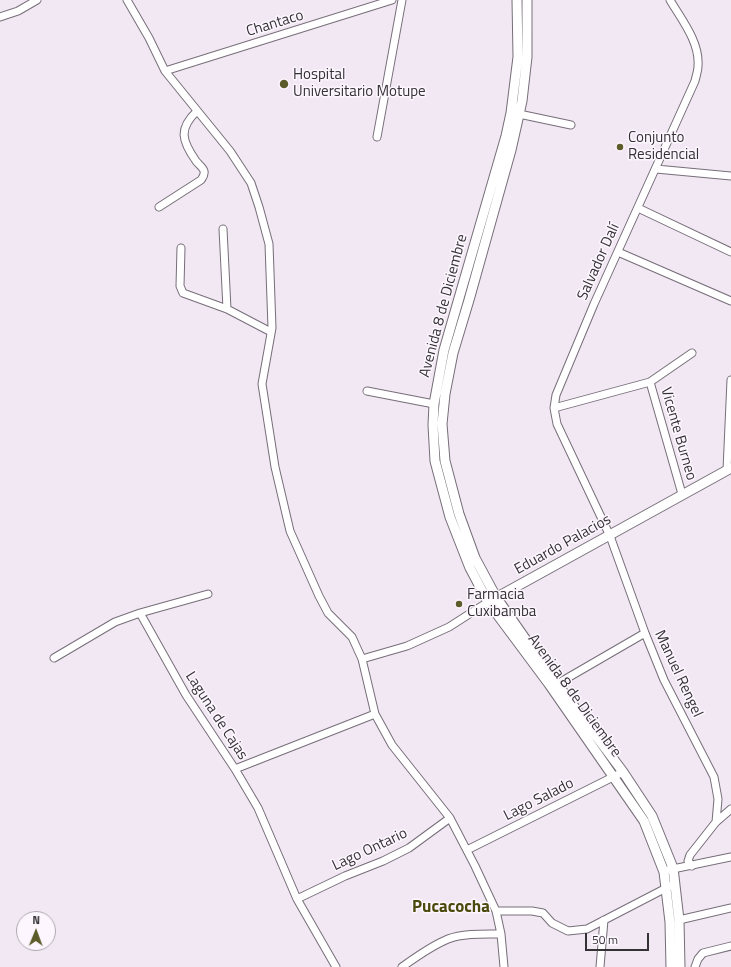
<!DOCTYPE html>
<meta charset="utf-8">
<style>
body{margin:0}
#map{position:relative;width:731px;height:967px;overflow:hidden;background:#f1e8f3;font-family:"Titillium Web",sans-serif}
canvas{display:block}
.north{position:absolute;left:16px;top:911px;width:40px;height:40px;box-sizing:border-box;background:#fdf6ff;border:1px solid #ada8af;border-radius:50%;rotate:1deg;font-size:11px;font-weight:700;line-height:16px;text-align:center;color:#353236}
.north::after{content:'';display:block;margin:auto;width:14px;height:18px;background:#5c5d2a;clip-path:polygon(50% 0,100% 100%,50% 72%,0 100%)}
.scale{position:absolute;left:585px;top:933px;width:64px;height:18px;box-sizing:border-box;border:2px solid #353236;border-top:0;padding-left:5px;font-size:12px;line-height:14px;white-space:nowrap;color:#353236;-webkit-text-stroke:3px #fdf6ff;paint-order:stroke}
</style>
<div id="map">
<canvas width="731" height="967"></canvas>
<div class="north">N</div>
<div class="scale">50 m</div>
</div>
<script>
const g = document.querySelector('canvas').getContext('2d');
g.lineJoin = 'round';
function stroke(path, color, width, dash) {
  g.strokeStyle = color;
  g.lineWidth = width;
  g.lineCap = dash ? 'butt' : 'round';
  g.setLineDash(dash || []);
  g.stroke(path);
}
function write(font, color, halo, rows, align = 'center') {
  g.font = font + ' "Titillium Web",sans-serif';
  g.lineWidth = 3;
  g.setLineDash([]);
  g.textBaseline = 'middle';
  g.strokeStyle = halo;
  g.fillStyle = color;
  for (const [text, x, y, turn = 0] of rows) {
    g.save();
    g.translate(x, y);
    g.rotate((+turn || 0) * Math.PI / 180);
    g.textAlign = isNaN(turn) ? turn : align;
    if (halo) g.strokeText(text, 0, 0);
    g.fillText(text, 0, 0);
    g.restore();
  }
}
const street = new Path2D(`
 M127 0 149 38 165 71 230 151 251 183 259 207 269 244 272 328 262 384 275 467 290 531 319 596 328 613 352 637 362 659 375 714 392 745 450 818 475 866 496 911 501 934 504 967
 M670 0C681 19 700 42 698 66 698 71 696 76 695 81L594 304 556 395 554 408 557 424 610 536 645 633 664 680 714 777 718 799 716 822
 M0 17 18 11 37 0
 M165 71 392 0
 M519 114 571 125
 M377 137 402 0
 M656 169 731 176
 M159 207 201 180C203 177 205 175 204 171 203 167 198 164 196 161 182 141 178 129 197 111
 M638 208 731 252
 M223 229 227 309
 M181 248 180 286 183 293 227 309 271 332
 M618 252 731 301
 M650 382 682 494
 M367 391 434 404
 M554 408 650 382 692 353
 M727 470 731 380
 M208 594 140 613 186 695 235 769 258 808 297 899 336 967
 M54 658 115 622 140 613
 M362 659 407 646 449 627 488 602
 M557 684 645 633
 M235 769 375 714
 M467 850 623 772
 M692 866 688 861 690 855 716 822 731 809
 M668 870 731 857
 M297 899 345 876 383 861 409 848 450 818
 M496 911H532L543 913 552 923 568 931 587 929 670 886
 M679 920 731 908
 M402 967C416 957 431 946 448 939 463 933 485 934 501 934
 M600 967 604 920
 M695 967 698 959 703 953 731 946`);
const secondary = new Path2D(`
 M517 0 518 57 511 113 506 136 444 350 434 404 433 425 435 461 450 517 470 568 488 602 549 684 644 821 664 872 670 922 671 967
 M527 0V57L522 101 511 150 469 300 453 353 445 394 442 424 445 461 459 514 475 558 496 597 552 677 623 772 652 816 673 868 679 920 680 967
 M492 600 731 468`);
stroke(street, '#766e78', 9);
stroke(secondary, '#766e78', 11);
stroke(street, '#fff', 7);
stroke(secondary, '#fff', 9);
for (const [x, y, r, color] of [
 [284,84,5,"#5c5d2a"],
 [620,147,4,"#5c5d2a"],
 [459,604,4,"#5c5d2a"]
]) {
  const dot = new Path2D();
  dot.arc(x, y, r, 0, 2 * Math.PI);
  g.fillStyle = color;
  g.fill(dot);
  stroke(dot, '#fdf6ff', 1.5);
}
write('15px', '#353236', '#fdf6ff', [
 ["Chantaco",275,24,-17],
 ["Salvador Dalí",599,262,-66],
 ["Avenida 8 de Diciembre",444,306,-75],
 ["Vicente Burneo",678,434,74],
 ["Eduardo Palacios",563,545,-29],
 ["Manuel Rengel",678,674,65],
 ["Avenida 8 de Diciembre",574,696,54],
 ["Laguna de Cajas",216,716,57],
 ["Lago Salado",539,800,-27],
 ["Lago Ontario",370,850,-25]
]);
write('15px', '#353236', '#fdf6ff', [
 ["Hospital",293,75],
 ["Universitario Motupe",293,92],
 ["Conjunto",628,138],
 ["Residencial",628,155],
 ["Farmacia",467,595],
 ["Cuxibamba",467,612]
], 'left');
write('bold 17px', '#4b4a0c', '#fdf6ff', [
 ["Pucacocha",451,908]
]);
</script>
